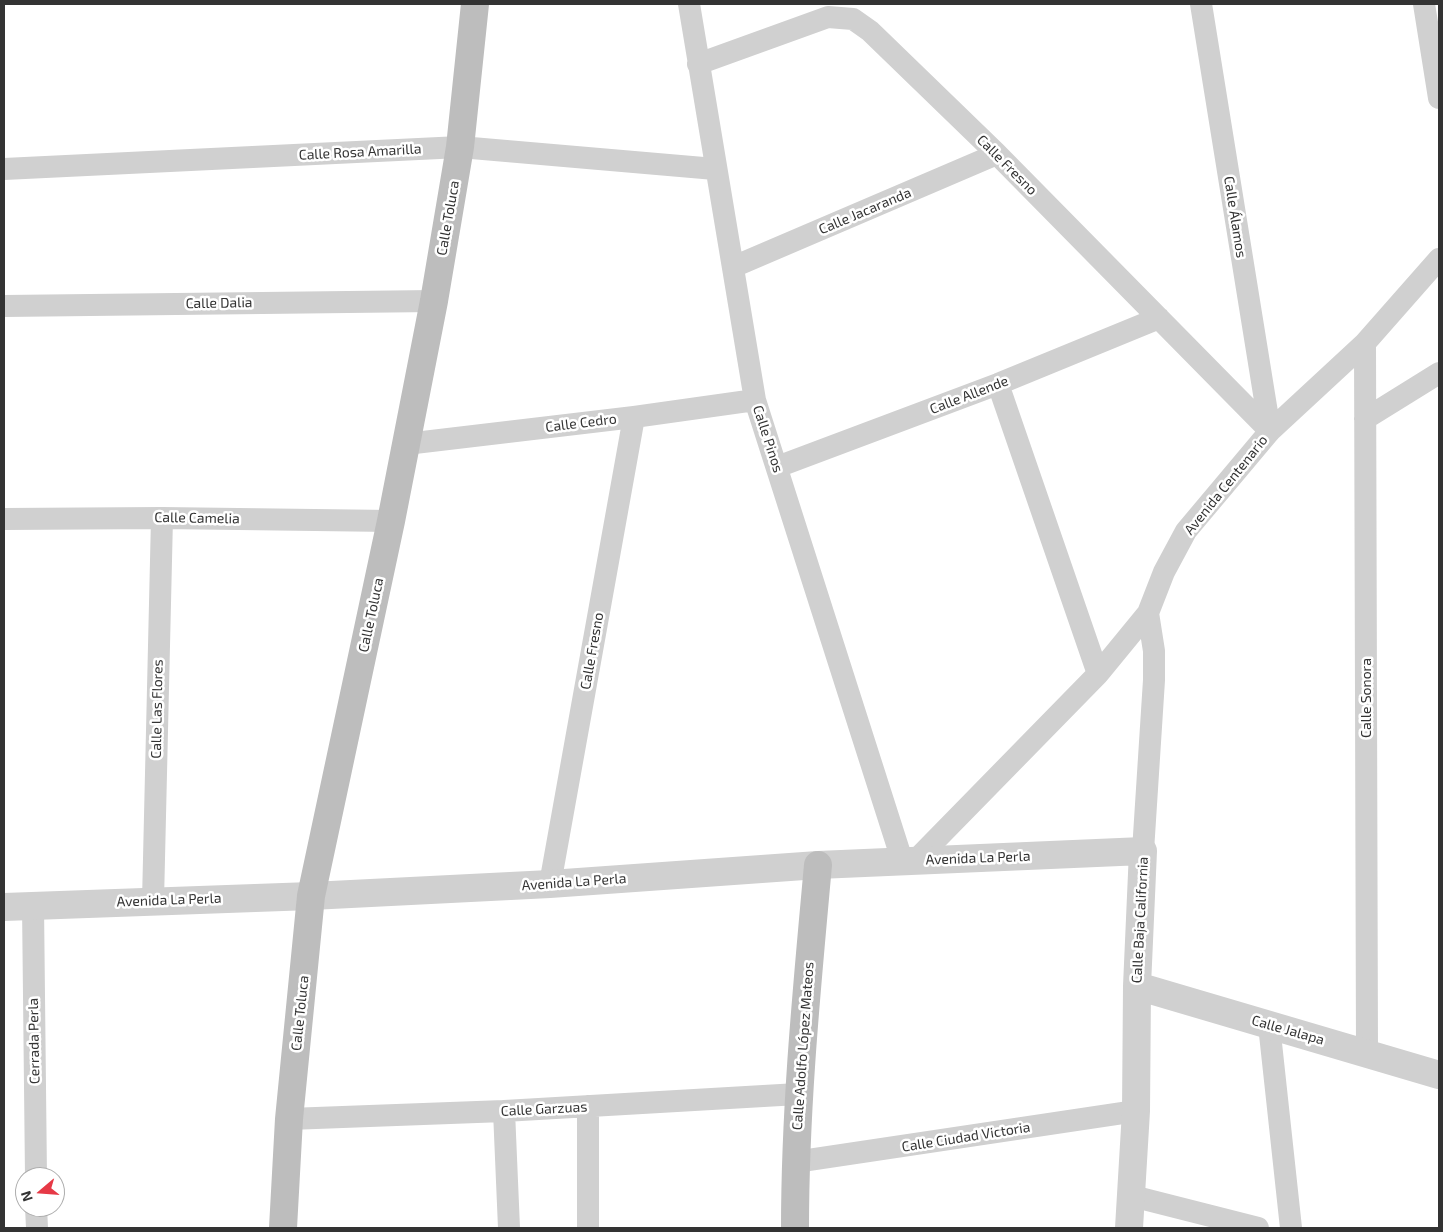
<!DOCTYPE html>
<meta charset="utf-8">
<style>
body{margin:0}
#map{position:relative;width:1443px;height:1232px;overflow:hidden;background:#fff;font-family:"Exo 2",sans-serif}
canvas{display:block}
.frame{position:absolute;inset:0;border:5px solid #333;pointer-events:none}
.north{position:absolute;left:15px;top:1167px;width:50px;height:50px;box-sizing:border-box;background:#fff;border:1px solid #adadad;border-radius:50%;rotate:252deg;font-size:14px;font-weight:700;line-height:20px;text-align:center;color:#333}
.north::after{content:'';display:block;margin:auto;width:18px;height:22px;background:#e63946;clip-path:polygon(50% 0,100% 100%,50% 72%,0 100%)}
</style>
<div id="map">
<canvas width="1443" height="1232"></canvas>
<div class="frame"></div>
<div class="north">N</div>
</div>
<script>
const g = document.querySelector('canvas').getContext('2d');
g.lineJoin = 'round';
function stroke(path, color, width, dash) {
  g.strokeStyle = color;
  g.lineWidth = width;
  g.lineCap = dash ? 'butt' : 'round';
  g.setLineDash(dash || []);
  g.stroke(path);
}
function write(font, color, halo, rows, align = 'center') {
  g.font = font + ' "Exo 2",sans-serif';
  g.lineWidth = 5;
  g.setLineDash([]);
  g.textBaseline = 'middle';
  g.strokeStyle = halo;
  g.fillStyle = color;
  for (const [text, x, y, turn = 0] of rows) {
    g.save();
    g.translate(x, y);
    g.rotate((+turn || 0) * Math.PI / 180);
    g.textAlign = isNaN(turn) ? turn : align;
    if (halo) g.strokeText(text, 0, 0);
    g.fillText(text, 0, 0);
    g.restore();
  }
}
stroke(new Path2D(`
 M689 4 755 400 902 860
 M1201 4 1270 431
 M1424 4 1439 98
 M698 64 828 17 853 19 870 31 997 154 1270 431
 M4 169 460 147 715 169
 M733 267 997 154
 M4 306 434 301
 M1365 343 1367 1053
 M998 384 1098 674
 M1365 419 1439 373
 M406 444 634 417 755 400
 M777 467 998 384 1159 318
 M4 519 162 518 391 521
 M1143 851 1154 680V651L1148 613
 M915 861 1098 674 1148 613 1164 572 1186 531 1270 431 1365 343 1439 259
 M550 884 634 417
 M153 901 162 518
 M33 905 36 1177
 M1269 1025 1291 1228
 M588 1106V1228
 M504 1111 509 1228
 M289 1119 504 1111 798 1094
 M795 1162 1136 1111
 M1132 1196 1258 1228
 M36 1207 37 1228`), '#d0d0d0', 22);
stroke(new Path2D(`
 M4 907 311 896 550 884 818 865 1143 851 1137 986 1136 1111 1129 1228
 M1137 986 1439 1075`), '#d0d0d0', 28);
stroke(new Path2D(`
 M283 1228 289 1119 311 896 391 521 434 301 460 147 475 4
 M795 1228C795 1107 807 986 818 865`), '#bdbdbd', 28);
write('14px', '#333', '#fff', [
 ["Calle Rosa Amarilla",360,152,-3],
 ["Calle Fresno",1007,165,45],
 ["Calle Jacaranda",865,211,-23],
 ["Calle Álamos",1235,217,81],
 ["Calle Toluca",448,218,-80],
 ["Calle Dalia",219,303,-1],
 ["Calle Allende",969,395,-21],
 ["Calle Cedro",581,423,-7],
 ["Calle Pinos",768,439,72],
 ["Avenida Centenario",1226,485,-51],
 ["Calle Camelia",197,518,1],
 ["Calle Toluca",371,615,-78],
 ["Calle Fresno",592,651,-80],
 ["Calle Sonora",1366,698,-90],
 ["Calle Las Flores",157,709,-89],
 ["Avenida La Perla",978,858,-2],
 ["Avenida La Perla",574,882,-4],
 ["Avenida La Perla",169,900,-2],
 ["Calle Baja California",1140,920,-87],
 ["Calle Toluca",300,1013,-84],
 ["Calle Jalapa",1288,1030,16],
 ["Cerrada Perla",34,1041,-91],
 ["Calle Adolfo López Mateos",803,1046,-86],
 ["Calle Garzuas",544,1109,-3],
 ["Calle Ciudad Victoria",966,1137,-9]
]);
</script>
